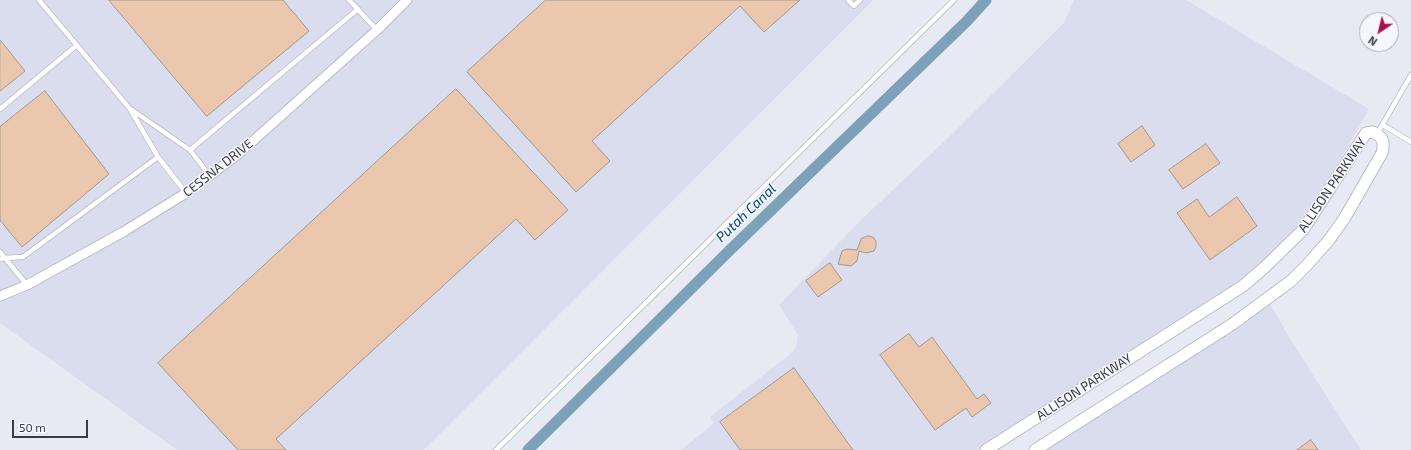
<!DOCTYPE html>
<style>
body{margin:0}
#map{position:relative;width:1411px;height:450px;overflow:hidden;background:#e7e9f3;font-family:"Exo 2",sans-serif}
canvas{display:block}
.north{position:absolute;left:1359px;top:12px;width:40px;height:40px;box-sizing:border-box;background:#f5f6fe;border:1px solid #abacb2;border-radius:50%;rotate:215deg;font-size:11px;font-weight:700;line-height:16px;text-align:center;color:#3b3c40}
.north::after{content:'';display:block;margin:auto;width:14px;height:18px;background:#a71145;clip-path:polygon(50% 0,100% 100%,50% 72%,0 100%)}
.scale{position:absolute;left:12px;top:420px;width:76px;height:18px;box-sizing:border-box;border:2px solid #3b3c40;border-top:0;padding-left:5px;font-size:12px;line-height:14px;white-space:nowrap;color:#3b3c40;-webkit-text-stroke:3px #f5f6fe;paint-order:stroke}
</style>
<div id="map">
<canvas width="1411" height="450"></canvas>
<div class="north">N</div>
<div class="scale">50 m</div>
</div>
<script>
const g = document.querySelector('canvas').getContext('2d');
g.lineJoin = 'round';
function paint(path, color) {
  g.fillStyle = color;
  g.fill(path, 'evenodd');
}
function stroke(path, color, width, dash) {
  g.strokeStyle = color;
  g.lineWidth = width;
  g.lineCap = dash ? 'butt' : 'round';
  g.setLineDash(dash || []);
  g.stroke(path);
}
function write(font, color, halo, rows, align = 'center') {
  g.font = font + ' "Exo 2",sans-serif';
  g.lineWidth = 3;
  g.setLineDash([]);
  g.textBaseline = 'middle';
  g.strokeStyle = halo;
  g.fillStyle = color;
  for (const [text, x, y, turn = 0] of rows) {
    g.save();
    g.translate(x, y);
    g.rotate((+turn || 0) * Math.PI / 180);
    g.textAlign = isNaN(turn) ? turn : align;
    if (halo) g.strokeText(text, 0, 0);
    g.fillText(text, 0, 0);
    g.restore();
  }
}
paint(new Path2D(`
 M0 0H873L424 450H177L0 323Z
 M1074 0H1186L1369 109 1332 175 1308 215 1283 243 1240 280 977 450H681L714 423 710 417 794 351 797 344 798 335 779 305 860 221 949 137 1064 23Z
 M1269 302 1292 342 1361 450H1044Z`), '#dadded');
stroke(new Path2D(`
 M528 450 730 250 967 21 986 0`), '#7da1b9', 11);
const building = new Path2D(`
 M109 0H283L309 31 207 116Z
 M546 0H800L764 32 740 6 592 141 610 161 576 192 467 72Z
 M0 40 25 71 0 91Z
 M456 89 568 210 535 240 516 219 276 439 286 450H238L158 363Z
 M45 91 109 174 22 247 0 220V127Z
 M1142 126 1155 145 1131 162 1118 144Z
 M1206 144 1220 163 1183 189 1169 170Z
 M1237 197 1257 226 1210 260 1177 213 1197 199 1209 217Z
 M868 236 873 237 876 241V247L874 251 866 253 859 251 857 261 851 266 838 264 842 251 847 249 857 250 861 239Z
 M830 263 842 280 818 297 806 281Z
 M909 334 919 347 932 337 977 399 984 394 991 403 972 417 966 408 935 430 880 355Z
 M794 368 853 450H740L720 422Z
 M1311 440 1318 450H1297Z`);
paint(building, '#ebc7ae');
stroke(building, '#a19992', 1);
const service = new Path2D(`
 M39 0 130 109 158 157 186 193
 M349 0 377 30
 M848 0 854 6 860 0
 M0 109 77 45
 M132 110 190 150
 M1383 125 1411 142
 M1377 134 1411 75
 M210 176 190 150 358 9
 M0 252 27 285
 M0 259 4 258 23 257 158 157
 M496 450 954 0`);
const minor = new Path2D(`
 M0 296 27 285 123 232 186 193 237 155 263 132 377 30 407 0`);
const tertiary = new Path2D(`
 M986 450 1243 286 1265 267 1303 230 1366 133 1373 132C1383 137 1385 142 1382 153L1344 219 1329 240 1307 265 1291 281 1231 325 1035 450`);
stroke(service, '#b9bbc5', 6);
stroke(minor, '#b9bbc5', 11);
stroke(tertiary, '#b9bbc5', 13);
stroke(service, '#fff', 4.5);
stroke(minor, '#fff', 9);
stroke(tertiary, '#fff', 11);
write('13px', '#3b3c40', '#f5f6fe', [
 ["CESSNA DRIVE",218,168,-38],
 ["ALLISON PARKWAY",1332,185,-56],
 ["ALLISON PARKWAY",1084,387,-33]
]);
write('italic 14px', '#004768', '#f5f6fe', [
 ["Putah Canal",746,213,-44]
]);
</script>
